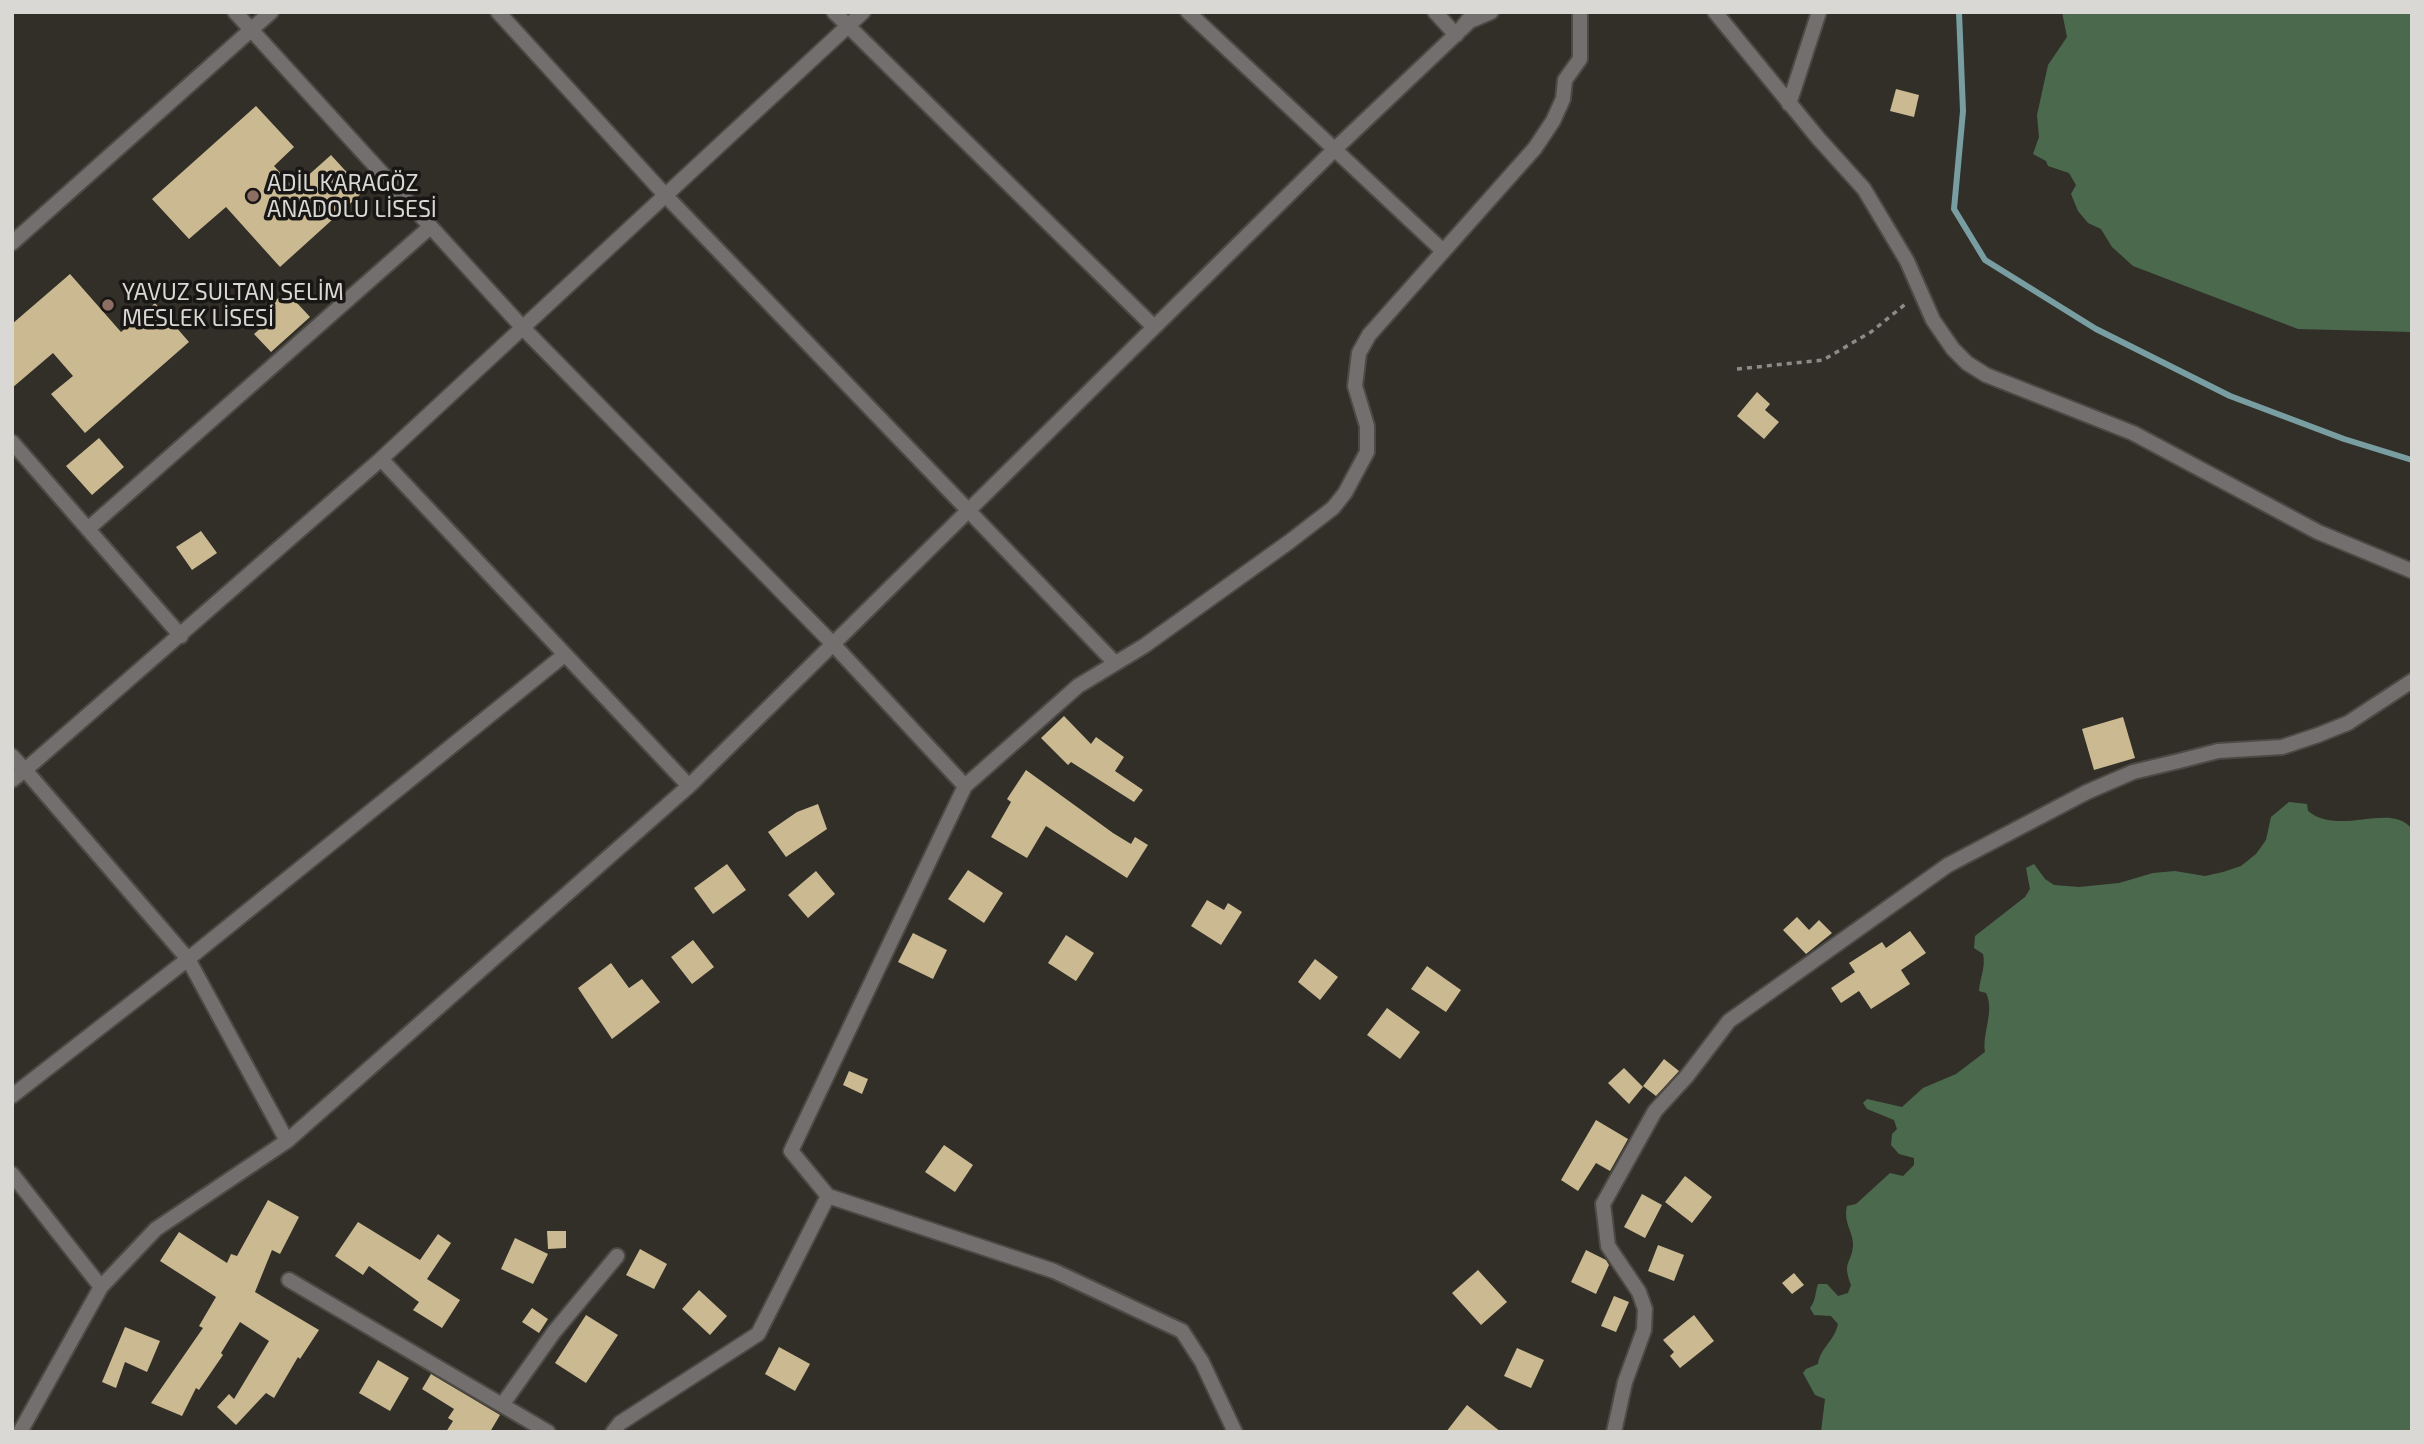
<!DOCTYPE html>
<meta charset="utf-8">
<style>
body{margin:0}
#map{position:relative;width:2424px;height:1444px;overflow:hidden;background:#322f29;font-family:"Exo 2",sans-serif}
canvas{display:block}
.frame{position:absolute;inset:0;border:14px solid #dad8d5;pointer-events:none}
</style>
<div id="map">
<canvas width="2424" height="1444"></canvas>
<div class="frame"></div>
</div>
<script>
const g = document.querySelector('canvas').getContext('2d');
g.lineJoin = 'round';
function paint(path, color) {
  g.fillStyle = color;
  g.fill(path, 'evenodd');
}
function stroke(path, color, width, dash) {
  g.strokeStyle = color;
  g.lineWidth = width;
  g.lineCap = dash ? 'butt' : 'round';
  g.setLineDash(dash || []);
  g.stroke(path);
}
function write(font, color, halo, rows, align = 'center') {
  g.font = font + ' "Exo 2",sans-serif';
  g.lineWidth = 7;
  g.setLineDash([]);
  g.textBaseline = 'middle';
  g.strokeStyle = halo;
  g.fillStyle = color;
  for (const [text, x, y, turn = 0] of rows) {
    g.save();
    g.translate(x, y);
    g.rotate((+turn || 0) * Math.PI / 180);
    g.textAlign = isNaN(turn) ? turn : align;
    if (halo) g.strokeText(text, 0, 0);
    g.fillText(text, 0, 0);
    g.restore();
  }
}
paint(new Path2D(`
 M2062 12H2412V332L2298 329 2133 266 2112 247 2101 229 2088 223 2078 211 2071 194 2076 185 2069 173 2048 166 2046 161 2033 154 2039 137 2037 115 2048 65 2067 37Z
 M2289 802 2307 804 2308 811C2340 837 2390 801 2412 829V1432H1821L1825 1399 1815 1395 1803 1373 1806 1369 1818 1364C1820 1348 1834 1342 1838 1324L1831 1316 1814 1315 1810 1308C1816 1300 1815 1293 1818 1284H1827L1838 1296 1848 1293 1851 1285C1842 1261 1851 1265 1853 1246 1854 1232 1843 1224 1847 1206L1856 1204 1890 1173 1903 1176 1914 1165V1158L1899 1154 1891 1145 1892 1134 1897 1129 1894 1120 1867 1109 1863 1103 1867 1099 1902 1107 1923 1088 1956 1074 1985 1052C1982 1033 1995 1011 1986 993L1979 991C1980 977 1986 967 1983 954L1974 948 1975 936 2025 897 2030 889 2026 868 2034 864 2045 879 2054 885 2079 887 2119 883 2153 873 2175 871 2205 876 2223 872 2241 866 2256 854 2266 840 2271 817Z`), '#4b6a4d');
stroke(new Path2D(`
 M1959 12 1963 111 1954 209 1985 260 2096 329 2230 396 2344 439 2412 460`), '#799ea1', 6);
paint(new Path2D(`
 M1896 89 1919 95 1914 117 1890 111Z
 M256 106 294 147 274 166 294 188 331 155 364 191 280 267 226 207 189 239 152 199Z
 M70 274 121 332 155 303 189 342 85 433 51 394 73 376 53 353 12 388V324Z
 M286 291 310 317 271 352 254 334 273 317 266 309Z
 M1757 392 1770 404 1765 410 1779 422 1764 439 1737 416Z
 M99 438 124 467 92 495 66 466Z
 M201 531 217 553 192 570 176 547Z
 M1064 716 1091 744 1096 737 1124 757 1115 771 1143 790 1134 802 1071 762 1068 765 1041 738Z
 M2123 717 2135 758 2094 770 2082 729Z
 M1026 770 1113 833 1131 844 1135 837 1148 845 1127 878 1046 826 1027 858 991 837 1011 802 1007 799Z
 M818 804 827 829 786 857 768 832 797 812Z
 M727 864 746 890 713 914 694 888Z
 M968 870 1003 893 984 923 948 899Z
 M816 871 835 894 808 918 788 895Z
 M1207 900 1224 910 1228 903 1242 912 1221 945 1191 926Z
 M1797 917 1809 930 1819 920 1832 933 1806 954 1783 930Z
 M1910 931 1926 953 1901 970 1910 984 1871 1009 1859 991 1841 1003 1831 988 1855 972 1849 963 1882 942 1886 948Z
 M913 933 947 950 933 979 898 962Z
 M1066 935 1094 953 1076 981 1048 963Z
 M693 940 714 967 692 984 671 957Z
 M1315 959 1338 977 1320 1000 1298 982Z
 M611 963 629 988 642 979 660 1002 612 1039 578 988Z
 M1427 966 1461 990 1446 1012 1411 989Z
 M1387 1008 1420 1032 1400 1059 1367 1035Z
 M1664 1059 1679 1071 1656 1096 1643 1086Z
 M1624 1068 1643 1087 1629 1104 1608 1083Z
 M849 1071 868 1079 862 1094 843 1085Z
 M1596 1120 1628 1139 1610 1171 1596 1163 1578 1191 1561 1180Z
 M944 1145 973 1165 955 1192 925 1172Z
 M1685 1176 1712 1197 1692 1223 1665 1202Z
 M1642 1194 1662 1205 1645 1238 1624 1227Z
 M268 1200 299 1217 280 1254 272 1250 255 1292 319 1330 300 1359 298 1357 274 1398 266 1393 236 1425 217 1407 229 1394 234 1399 269 1341 240 1322 221 1353 223 1355 199 1390 196 1388 182 1416 151 1403 203 1328 199 1326 216 1297 160 1261 179 1232 227 1263 231 1254 237 1256Z
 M358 1222 420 1260 438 1234 451 1243 427 1279 460 1300 442 1328 413 1310 419 1302 369 1266 363 1275 335 1256Z
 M547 1231H566V1248L548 1249Z
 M515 1238 548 1254 533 1284 501 1269Z
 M1658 1245 1684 1255 1674 1281 1648 1271Z
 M640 1249 667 1264 654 1289 626 1275Z
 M1586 1250 1606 1260 1609 1265 1596 1294 1571 1282Z
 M1478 1270 1507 1302 1481 1325 1452 1293Z
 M1794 1273 1804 1285 1792 1294 1782 1283Z
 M699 1290 727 1316 710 1335 682 1309Z
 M1614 1296 1629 1302 1616 1332 1601 1326Z
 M532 1308 548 1319 539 1333 522 1322Z
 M586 1315 618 1335 586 1383 555 1363Z
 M1694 1315 1714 1341 1680 1368 1670 1356 1674 1352 1663 1340Z
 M125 1327 160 1341 147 1372 125 1362 116 1388 102 1382Z
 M779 1347 810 1364 795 1391 765 1374Z
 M1517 1348 1544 1360 1531 1388 1504 1376Z
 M378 1360 409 1378 390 1411 359 1393Z
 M431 1374 500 1415 490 1432H446L453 1421 448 1418 454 1409 422 1389Z
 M1467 1405 1501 1432H1446Z`), '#cbba91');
const street = new Path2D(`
 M235 12 523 328 832 643 965 786
 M498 12 666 196 1115 663
 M834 12 1154 327
 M1188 12 1442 250
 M1435 12 1456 35 1472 15 1470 21 1491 12
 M1715 12 1818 138 1864 189 1907 261 1933 320 1953 349 1967 363 1986 375 2133 433 2318 532 2412 571
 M1789 104 1819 12
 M12 243 271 12
 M12 442 181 636
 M381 459 863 12
 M89 528 429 228
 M12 756 25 770 381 459 689 786
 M12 780 25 770 188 959 287 1141
 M12 1096 188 959 563 656
 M12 1174 101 1287
 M289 1280 548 1432
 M502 1405 554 1332 617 1256
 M20 1432 101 1287 156 1229 287 1141 689 786 1334 150 1470 21
 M613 1432 620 1423 758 1334 828 1196
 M1235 1432 1202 1362 1182 1331 1054 1271 828 1196 791 1151 965 786 1078 686 1144 646 1289 542 1333 508 1345 493 1367 452V426L1355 386 1359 353 1369 335 1535 148 1553 121 1563 99 1565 80 1580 59V12
 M1614 1432 1625 1382 1644 1330 1645 1309 1639 1292 1608 1246 1603 1204 1655 1111 1687 1076 1729 1021 1948 865 2087 792 2133 772 2179 761 2218 751 2282 747 2318 735 2348 723 2412 681`);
stroke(street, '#4d4a45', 18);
stroke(new Path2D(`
 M1737 369 1823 360 1871 332 1908 302`), '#8e8b87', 3.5, [5, 5]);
stroke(street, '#736f6f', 14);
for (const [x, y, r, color] of [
 [253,196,7,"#8d6e63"],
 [108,305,7,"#8d6e63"]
]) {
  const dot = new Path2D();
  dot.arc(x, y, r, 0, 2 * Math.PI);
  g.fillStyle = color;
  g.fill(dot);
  stroke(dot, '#191715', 2.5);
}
write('23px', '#dad8d5', '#191715', [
 ["ADİL KARAGÖZ",267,183],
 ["ANADOLU LİSESİ",267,209],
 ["YAVUZ SULTAN SELİM",122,292],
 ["MESLEK LİSESİ",122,318]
], 'left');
</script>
